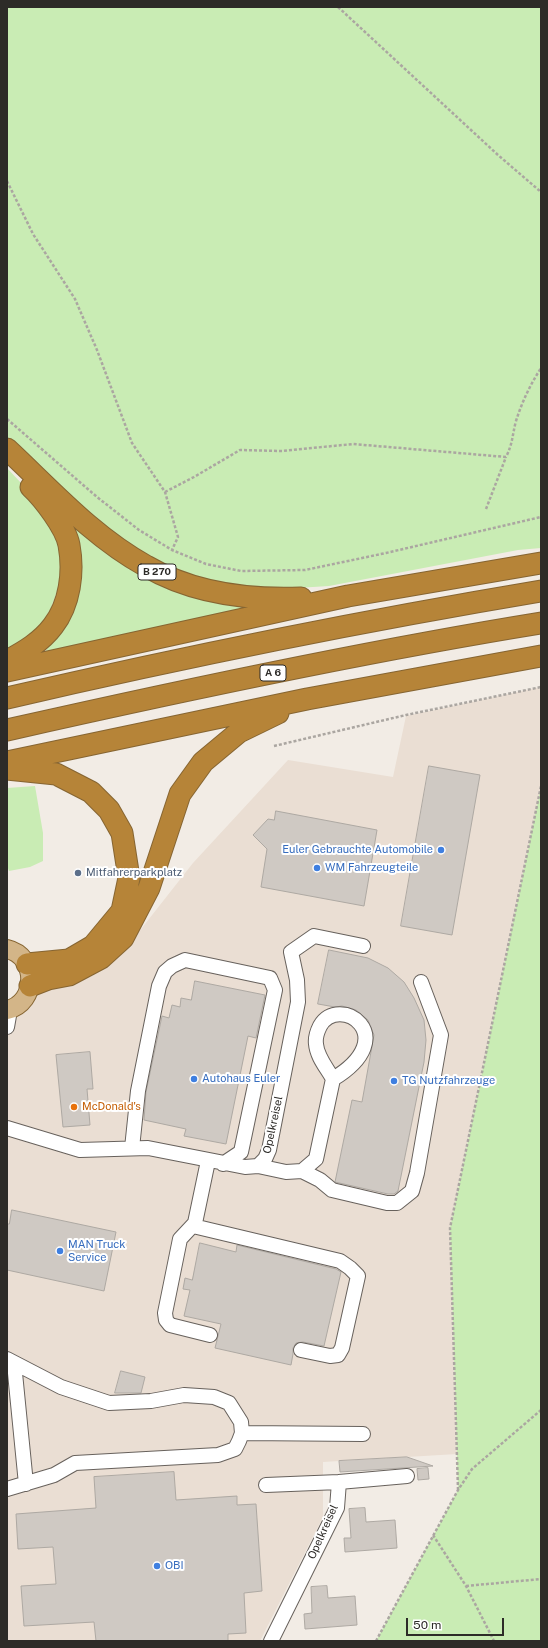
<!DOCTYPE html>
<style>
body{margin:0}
#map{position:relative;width:548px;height:1648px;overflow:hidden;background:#f2ece5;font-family:"Public Sans",sans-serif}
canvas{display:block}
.frame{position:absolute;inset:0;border:8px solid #2d2b28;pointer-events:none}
.scale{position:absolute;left:406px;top:1618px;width:98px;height:18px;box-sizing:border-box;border:2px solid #2d2b28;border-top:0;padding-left:5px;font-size:12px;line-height:14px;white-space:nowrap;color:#2d2b28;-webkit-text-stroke:3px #fff;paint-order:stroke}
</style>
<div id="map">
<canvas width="548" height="1648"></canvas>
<div class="frame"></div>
<div class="scale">50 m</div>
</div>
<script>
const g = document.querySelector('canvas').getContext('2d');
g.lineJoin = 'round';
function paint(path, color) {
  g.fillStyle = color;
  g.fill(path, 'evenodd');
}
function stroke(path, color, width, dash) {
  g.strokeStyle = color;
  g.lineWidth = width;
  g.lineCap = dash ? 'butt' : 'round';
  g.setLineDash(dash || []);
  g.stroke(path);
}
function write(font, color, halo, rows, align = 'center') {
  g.font = font + ' "Public Sans",sans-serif';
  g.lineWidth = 4;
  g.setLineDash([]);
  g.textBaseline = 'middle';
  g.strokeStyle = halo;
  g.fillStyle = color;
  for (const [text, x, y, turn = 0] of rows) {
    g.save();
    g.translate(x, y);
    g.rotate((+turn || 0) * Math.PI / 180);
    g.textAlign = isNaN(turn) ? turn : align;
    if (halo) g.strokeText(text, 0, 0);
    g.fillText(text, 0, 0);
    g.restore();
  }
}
paint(new Path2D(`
 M541 687V786L450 1228 457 1454 323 1462V1517L260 1641H7V1023H12L39 993 123 952 193 863 288 760 393 777 406 716Z`), '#eaded3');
paint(new Path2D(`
 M7 7H541V548L518 550 329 586 248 591 181 576 105 530 7 441Z
 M7 468 36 499 58 539 62 567 59 586 51 608 41 626 22 643 7 651Z
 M75 524 109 553 261 605 44 653 64 626 73 528Z
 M35 786 43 833V861L30 867 9 871 7 865V788Z
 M541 786V1641H376L458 1490 450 1228Z`), '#c9ecb4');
const building = new Path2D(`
 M429 766 480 775 452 935 401 926Z
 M276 811 377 830 364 906 261 887 267 849 253 835 268 819 274 820Z
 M329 950 368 958 388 968 404 982 414 998 424 1020 426 1040 424 1062 398 1191 394 1194H388L335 1182 352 1100 362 1102 374 1035 368 1020 356 1010 342 1006 335 1007 318 1004Z
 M195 981 265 995 256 1038 248 1036 226 1144 184 1136 186 1129 144 1120 146 1092 162 1016 169 1018 172 1005 180 1007 181 998 191 1000Z
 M90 1052 93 1089H87L90 1125 63 1127 56 1055Z
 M12 1210 116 1232 104 1291 7 1270V1224H9Z
 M200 1243 236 1252 237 1245 336 1269 341 1272 324 1346 303 1342 296 1343 293 1348V1354L291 1365 215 1348 221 1324 184 1316 190 1290 183 1289 185 1278 192 1280Z
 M121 1371 145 1377 141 1393H115Z
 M407 1457 433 1466 340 1472 339 1461Z
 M428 1468 429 1479 418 1480 417 1469Z
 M174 1472 176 1500 237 1496V1505L256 1504 262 1591 244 1593 246 1633 228 1634V1641H96L94 1622 24 1626 21 1586 56 1584 53 1547 18 1549 16 1514 96 1508 94 1477Z
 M365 1508 366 1522 395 1520 397 1548 345 1552 344 1538H351L349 1509Z
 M327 1586 328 1598 355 1596 357 1625 305 1629 304 1614 312 1613 311 1587Z`);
paint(building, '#cfc9c3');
stroke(building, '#aea9a3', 1);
const minor = new Path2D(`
 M7 1027 10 1010
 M7 1128 80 1150 148 1148 245 1167 258 1166 265 1159 269 1150 298 1002 297 980 291 952 314 936 363 946
 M132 1148 138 1091 159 986 165 972 172 966 185 960 270 978 275 990 241 1152 223 1164
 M208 1161 195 1223 180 1239 165 1313 166 1320 170 1325 210 1335
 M258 1166 286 1172 302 1171 316 1159 333 1079C327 1068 317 1057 316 1044 315 1037 317 1032 320 1026 339 993 404 1036 333 1079
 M302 1171 320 1180 332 1190 387 1203H397L412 1191 417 1173 441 1035 421 982
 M193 1226 340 1261 350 1268 358 1276 342 1348 338 1355 330 1356 301 1350
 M7 1359 61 1387 109 1403 151 1401 184 1395 214 1397 229 1403 241 1422 242 1433 239 1441 235 1449 218 1455 75 1463 54 1475 7 1489
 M14 1363 26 1484
 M242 1433 363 1434
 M266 1485 339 1482
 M271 1641 337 1508 339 1482 407 1476`);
const major = new Path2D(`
 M7 949C38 956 38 1003 7 1010`);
const highway = new Path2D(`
 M7 449C51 490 93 537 146 566 192 593 249 600 301 598
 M7 661C24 652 41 642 53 626 70 604 74 572 69 545 66 528 43 498 31 487
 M7 671 348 596 541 563
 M7 698C184 657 362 621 541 591
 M7 730C184 690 362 652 541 623
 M7 762 307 699 541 656
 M7 769 56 774 91 792 109 810 122 833 129 878 122 911 93 946 69 960 27 964
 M30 986 48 979 69 975 101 958 123 938 149 888 180 794 203 762 239 732 278 713`);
stroke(minor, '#67615c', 16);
stroke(major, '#866532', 20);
stroke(highway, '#866532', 23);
stroke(new Path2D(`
 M338 7 498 155 541 192
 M7 181 33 234 75 299 97 350 132 443 165 492 178 537 172 550
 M7 419 97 497 139 530 172 550 206 564 241 571 305 570 386 553 541 517
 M165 492 194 477 240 450 282 451 353 444 506 457C513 443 512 436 516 421 522 402 530 385 541 368
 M486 509 506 457
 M274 746 406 715 541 687
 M458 1490 450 1228 541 786
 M433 1535 466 1586 494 1641
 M466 1586 541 1579
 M376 1641 458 1490 472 1469 541 1410`), '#aba6a1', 2.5, [3, 2]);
stroke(minor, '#fff', 14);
stroke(major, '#d3b588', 18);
stroke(highway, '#b68438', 21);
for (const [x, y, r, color] of [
 [441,850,4,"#3f7fe0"],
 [317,868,4,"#3f7fe0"],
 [78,873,4,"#5c6f8a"],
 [194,1079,4,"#3f7fe0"],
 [394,1081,4,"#3f7fe0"],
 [74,1107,4,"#e8710a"],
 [60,1251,4,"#3f7fe0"],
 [157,1566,4,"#3f7fe0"]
]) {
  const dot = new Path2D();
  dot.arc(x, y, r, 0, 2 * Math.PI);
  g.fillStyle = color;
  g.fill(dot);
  stroke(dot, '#fff', 1.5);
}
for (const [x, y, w] of [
 [157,572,38],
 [273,673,26]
]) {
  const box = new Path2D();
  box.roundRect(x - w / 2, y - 8, w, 16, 3);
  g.fillStyle = '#fff';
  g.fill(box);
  stroke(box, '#2d2b28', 1);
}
write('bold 10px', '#2d2b28', null, [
 ["B 270",157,572],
 ["A 6",273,673]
]);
write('11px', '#366cbe', '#fff', [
 ["Euler Gebrauchte Automobile",433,850,"right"],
 ["WM Fahrzeugteile",325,868],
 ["Autohaus Euler",202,1079],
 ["TG Nutzfahrzeuge",402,1081],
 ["MAN Truck",68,1245],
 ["Service",68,1258],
 ["OBI",165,1566]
], 'left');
write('11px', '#4e5e75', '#fff', [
 ["Mitfahrerparkplatz",86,873]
], 'left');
write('11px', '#c56008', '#fff', [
 ["McDonald's",82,1107]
], 'left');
write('11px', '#2d2b28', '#fff', [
 ["Opelkreisel",273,1125,-78],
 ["Opelkreisel",323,1532,-66]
]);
</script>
